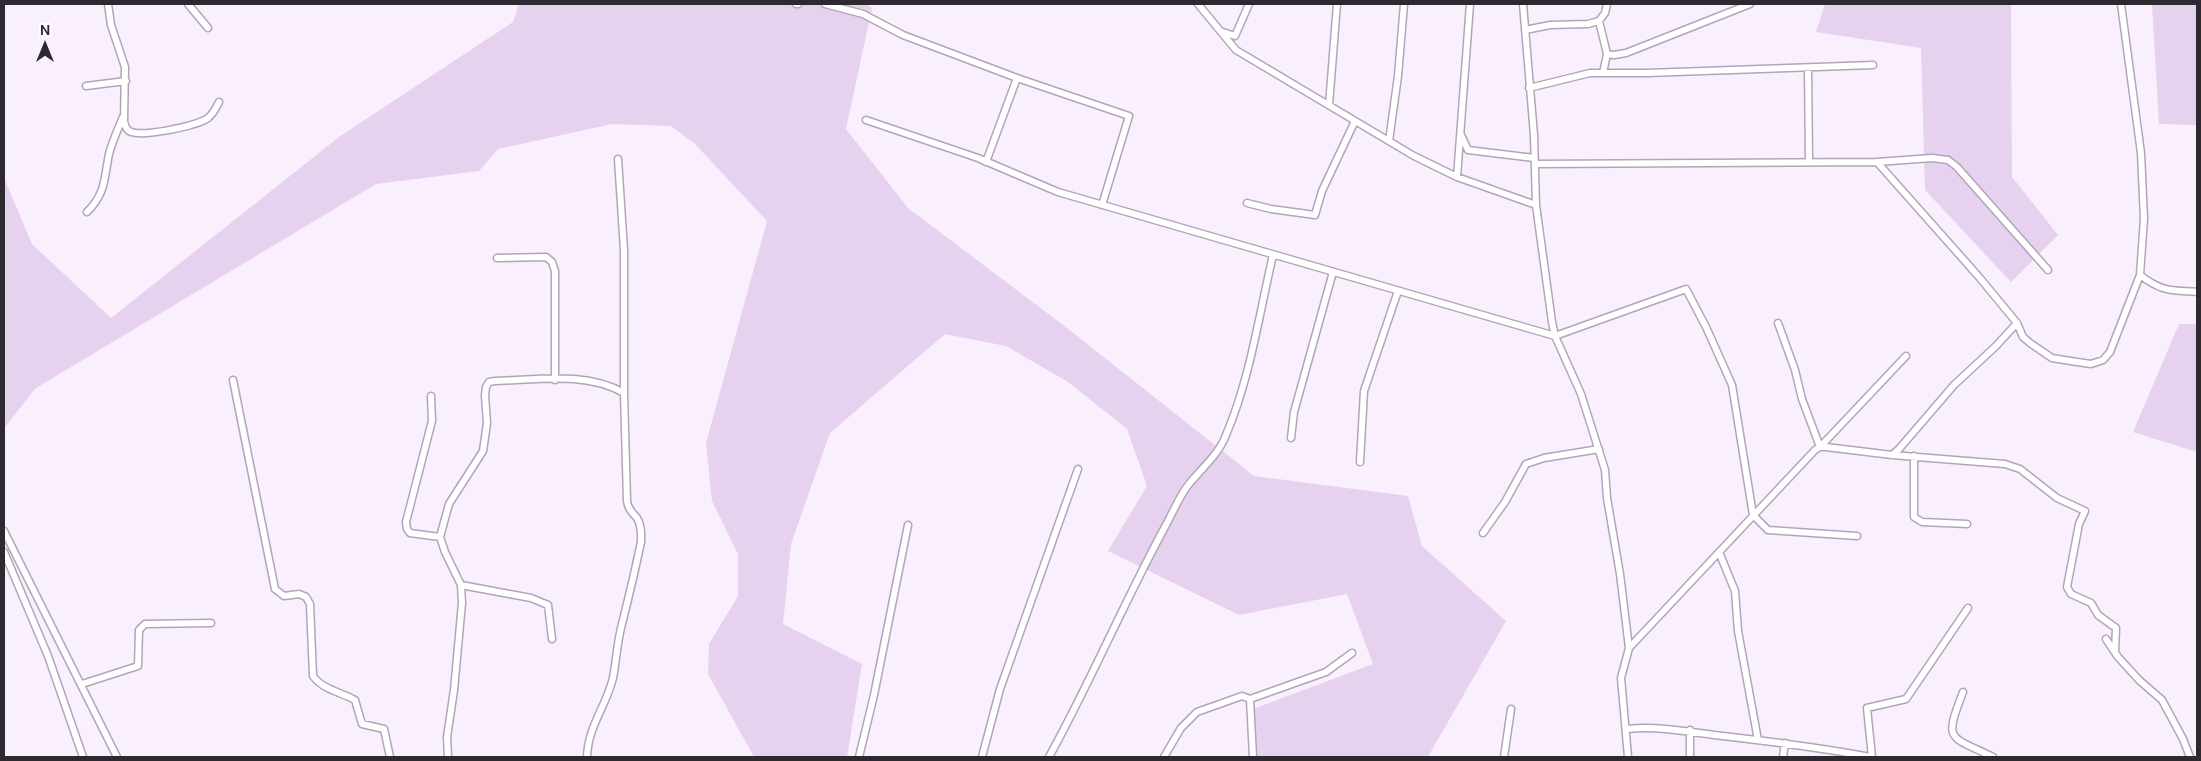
<!DOCTYPE html>
<style>
body{margin:0}
#map{position:relative;width:2201px;height:761px;overflow:hidden;background:#f9effd;font-family:"DM Sans",sans-serif}
canvas{display:block}
.frame{position:absolute;inset:0;border:5px solid #2e2831;pointer-events:none}
.north{position:absolute;left:20px;top:20px;width:50px;height:50px;-webkit-text-stroke:4px #fff;paint-order:stroke;rotate:0deg;font-size:14px;font-weight:700;line-height:20px;text-align:center;color:#2e2831}
.north::after{content:'';display:block;margin:auto;width:18px;height:22px;background:#2e2831;clip-path:polygon(50% 0,100% 100%,50% 72%,0 100%)}
</style>
<div id="map">
<canvas width="2201" height="761"></canvas>
<div class="frame"></div>
<div class="north">N</div>
</div>
<script>
const g = document.querySelector('canvas').getContext('2d');
g.lineJoin = 'round';
function paint(path, color) {
  g.fillStyle = color;
  g.fill(path, 'evenodd');
}
function stroke(path, color, width, dash) {
  g.strokeStyle = color;
  g.lineWidth = width;
  g.lineCap = dash ? 'butt' : 'round';
  g.setLineDash(dash || []);
  g.stroke(path);
}
paint(new Path2D(`
 M519 4H865L872 8 846 129 908 208 1067 328 1254 476 1408 496 1422 546 1506 621 1429 755 1427 757H1252L1253 709 1373 664 1347 594 1239 615 1108 551 1147 486 1127 429 1068 382 1006 346 945 334 830 433 791 544 783 624 862 664 847 757H754L708 674 709 644 738 596V554L712 501 706 443 767 221 695 144 671 126 612 124 498 149 479 171 376 184 36 388 4 428V178L32 244 111 318 339 137 513 22Z
 M1825 4H2011L2012 177 2058 235 2011 282 1925 190 1921 48 1816 32Z
 M2152 4H2197V125L2159 124Z
 M2179 324H2197V452L2133 432Z`), '#e6d2ee');
const minor = new Path2D(`
 M108 4 111 25 125 67 124 121C125 125 125 128 129 131 141 138 196 126 208 118 214 113 216 108 219 102
 M188 4 208 28
 M796 4H798
 M825 4 863 14 903 35 1017 78
 M1198 4 1236 50 1414 156 1457 177 1536 205
 M1523 4 1534 135 1536 205 1552 322 1555 336 1581 394 1605 470 1607 498 1620 574 1629 648 1621 678 1628 757
 M1599 21 1607 54 1603 73
 M1525 30 1550 25 1588 24 1599 21 1605 13 1607 4
 M1220 31 1235 36 1249 4
 M1607 54 1614 55 1626 53 1750 4
 M1808 68 1809 162
 M86 86 126 81
 M1529 88 1590 73H1647L1873 65
 M1329 105 1337 4
 M866 120 978 158 1058 192 1555 336 1686 289 1706 327 1732 385 1753 515 1768 530 1857 536
 M1461 135 1468 150 1534 158
 M1389 141 1398 76 1404 4
 M986 162 1017 78 1129 116 1102 205
 M1877 162 1979 277 2017 323 2023 337 2030 343 2052 358 2077 362 2091 364 2103 360 2110 352 2140 275 2144 219 2141 153 2121 4
 M1535 164 1877 162 1932 158 1948 160 1957 167 2048 270
 M1457 177 1470 4
 M1247 203 1271 209 1315 215 1322 191 1355 121
 M87 212C106 193 104 179 109 154 112 142 118 129 123 117
 M497 258 546 257 552 262 555 271V380
 M2140 275C2162 292 2170 290 2197 292
 M1778 323 1795 370 1802 399 1820 447 1906 356
 M233 380 275 589 284 596 299 594 306 597 310 604 313 676C323 690 341 692 355 700L362 724 384 729 390 757
 M431 396 432 421 406 522 407 529 410 533 440 537
 M1291 438 1294 412 1333 272
 M1892 455 1899 449 1954 385 1996 346 2017 323
 M1914 456V517L1922 522 1967 524
 M1360 462 1364 391 1398 291
 M4 531 117 757
 M1483 533 1505 502 1526 464 1544 458 1599 449
 M4 552 48 656 83 757
 M1719 552 1735 591 1738 631 1758 740
 M461 585 531 598 548 605 552 639
 M2106 639 2118 657 2139 680 2162 700 2183 739 2190 757
 M1629 648 1815 450 1820 447H1826L1892 455 2005 464 2020 469 2057 498 2085 511 2079 524 2067 587 2071 594 2091 603 2098 615 2116 628 2115 652
 M82 684 138 666 139 630 145 624 211 623
 M1963 692C1944 742 1948 735 1993 757
 M1627 729C1657 726 1685 731 1714 735 1767 741 1818 747 1870 757
 M448 757 447 737 454 690 462 603 461 585 445 552 440 537 449 504 483 451 487 423 485 395 486 387 489 382 495 381C537 380 586 371 624 393
 M587 757C588 726 606 707 613 678 616 662 617 645 621 628 628 600 635 571 641 542 641 534 642 526 637 518 632 512 628 509 627 501L624 393V250L618 159
 M859 757 874 695 908 525
 M982 757 1000 689 1078 469
 M1049 757C1091 681 1125 600 1167 523 1174 510 1180 495 1189 484 1202 468 1219 454 1226 435 1250 379 1259 315 1273 255
 M1164 757 1181 728 1197 712 1242 696 1250 699
 M1253 757 1250 699 1326 672 1352 653
 M1504 757 1511 709
 M1690 757V730
 M1783 757 1785 743
 M1872 757 1867 708 1906 699 1968 608`);
stroke(minor, '#b3a4ba', 9);
stroke(minor, '#fff', 6);
</script>
